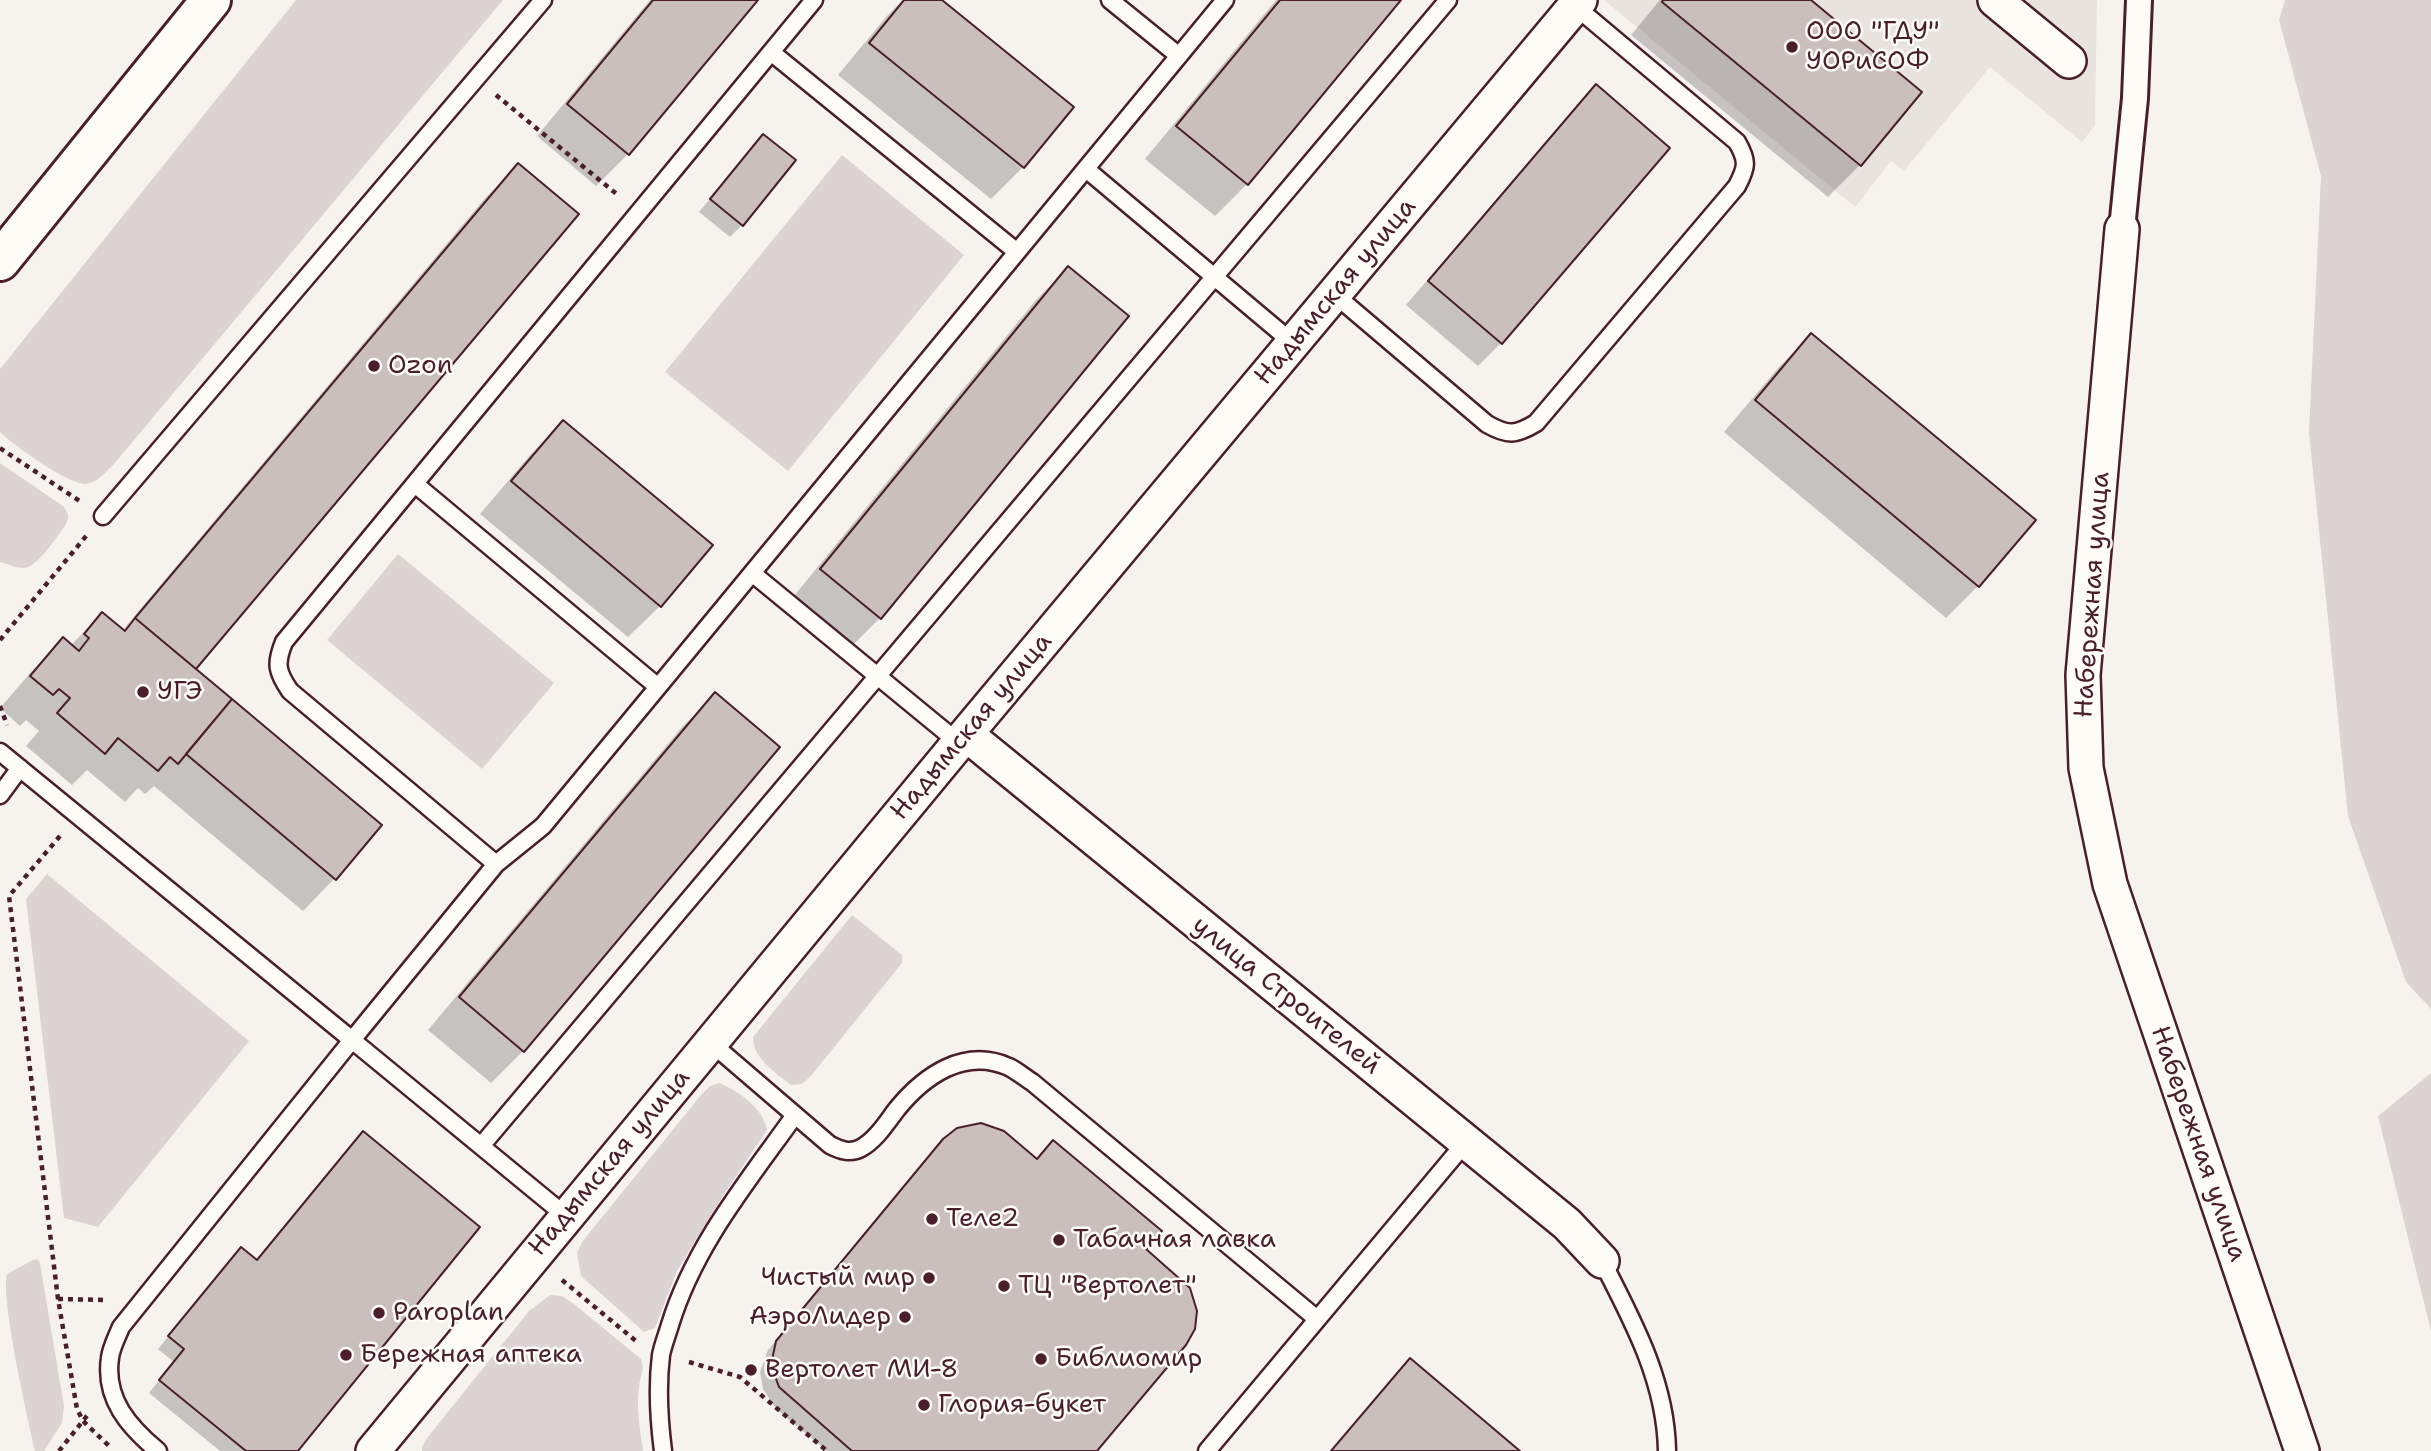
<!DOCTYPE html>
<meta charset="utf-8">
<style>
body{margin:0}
canvas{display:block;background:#f6f3ef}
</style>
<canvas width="2431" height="1451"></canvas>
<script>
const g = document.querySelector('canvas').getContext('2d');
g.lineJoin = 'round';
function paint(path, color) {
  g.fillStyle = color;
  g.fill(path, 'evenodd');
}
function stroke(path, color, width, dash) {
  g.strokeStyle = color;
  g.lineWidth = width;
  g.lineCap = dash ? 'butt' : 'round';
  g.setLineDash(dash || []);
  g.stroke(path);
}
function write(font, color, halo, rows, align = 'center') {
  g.font = font + ' "Shantell Sans",sans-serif';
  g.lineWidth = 5;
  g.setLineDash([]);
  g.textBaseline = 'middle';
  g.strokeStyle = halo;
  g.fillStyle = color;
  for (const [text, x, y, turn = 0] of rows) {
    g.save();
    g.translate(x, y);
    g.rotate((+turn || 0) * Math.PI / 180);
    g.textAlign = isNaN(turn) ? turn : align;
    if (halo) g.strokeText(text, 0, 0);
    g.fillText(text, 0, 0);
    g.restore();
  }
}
paint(new Path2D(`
 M1604 0H2097L2095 125 2082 142 1990 67 1904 171 1891 161 1855 207Z`), '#e9e3e0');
paint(new Path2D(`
 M296 0H503L114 464C106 472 98 482 86 484 69 485 13 445 0 432V369Z
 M2285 0H2431V1009L2406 982 2348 816 2309 432 2321 176 2279 20Z
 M842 155 964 255 788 471 665 372Z
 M0 463 63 506C69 514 70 517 65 526 57 536 40 563 28 567 19 570 8 564 0 562Z
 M398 554 554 683 482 769 327 640Z
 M47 874 249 1041 98 1227 64 1218 26 899Z
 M852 915 902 955V963L811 1076 802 1084 791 1085C776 1073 752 1058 753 1037Z
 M2431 1073V1331L2378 1116Z
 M719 1083C739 1091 764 1109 767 1130L726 1191 677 1271 655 1328 644 1332 581 1276 577 1253 582 1242 701 1095 710 1086Z
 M37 1259 40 1263 64 1406 62 1423 44 1451H35C28 1420 0 1297 7 1274L33 1260Z
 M550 1295 562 1296 574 1304 641 1359C645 1369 640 1376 639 1387 636 1408 640 1430 643 1451H422V1447L427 1438 529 1311Z`), '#dcd4d2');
paint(new Path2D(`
 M650 0H756L628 154 596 186 537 136Z
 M903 0H939L1071 107 1023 167 991 199 838 75 887 16Z
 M1276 0H1398L1247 184 1215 216 1145 159Z
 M1660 0H1808L1860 165 1828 197 1631 35Z
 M1596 87 1501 343 1478 366 1406 305 1573 110Z
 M763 136 742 225 730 237 699 212Z
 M518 166 194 669 380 825 334 879 303 911 154 786 145 794 138 788 125 802 87 770 72 785 26 746 39 731 26 720 20 726 0 708 31 672 63 640 70 646 102 614 122 631 486 197Z
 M1068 268 880 618 848 650 789 602 1036 300Z
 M1811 335 2033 521 1978 586 1946 618 1724 432 1779 367Z
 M563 422 660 606 628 637 480 514 531 454Z
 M715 695 523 1051 491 1083 428 1030 683 726Z
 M944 1140 1036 1160 1053 1142 1144 1249 1095 1451H827L776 1409 763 1389 760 1372 768 1350Z
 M230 1261 295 1451H220L149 1393 174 1362 158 1349Z`), '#0003');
const building = new Path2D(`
 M653 0H758L629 155 567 104Z
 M904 0H942L1074 107 1024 168 869 43Z
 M1280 0H1401L1248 185 1176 126Z
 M1663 0H1811L1922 92 1861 166 1662 2Z
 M1596 84 1670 148 1502 344 1428 281Z
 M763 134 796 160 743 226 710 199Z
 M518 163 579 214 196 669 135 618Z
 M1068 266 1129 316 881 619 820 569Z
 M1811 333 2036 520 1979 587 1755 400Z
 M563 420 713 545 661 607 511 481Z
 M102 612 125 631 135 618 232 699 178 764 170 757 158 771 118 738 105 754 57 713 70 698 59 689 53 695 30 676 63 637 79 651 89 638 84 634Z
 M715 692 780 747 524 1052 459 997Z
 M232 699 382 825 336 880 186 754Z
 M981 1123 1004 1131 1037 1159 1053 1140 1162 1231 1146 1249 1190 1288 1197 1311 1195 1329 1186 1345 1097 1451H852L779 1387 771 1365 776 1341 943 1139 957 1128Z
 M363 1131 480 1227 298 1451H246L159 1380 184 1349 168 1336 241 1247 257 1260Z
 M1410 1358 1520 1451H1331Z`);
paint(building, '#cbbfbe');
stroke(building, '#4a1f2b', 2);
const service = new Path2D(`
 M1110 0 1179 56
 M771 52 1017 252
 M1086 169 1293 343
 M1334 294 1487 424C1508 436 1516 435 1536 423L1737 186C1747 167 1748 161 1737 142L1575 6
 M415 484 658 687 543 826 496 864 290 691C277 672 275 664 284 642L814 0
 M103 516 543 0
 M752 573 959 743
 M658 687 1225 0
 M0 752 352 1040 496 864
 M0 795 20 768
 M710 1042 830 1145C840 1150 850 1154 861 1148 876 1140 887 1122 897 1109 924 1076 964 1047 1009 1067 1017 1071 1024 1077 1032 1082L1317 1319
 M481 1146 1448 0
 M1602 1261C1633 1321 1666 1382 1667 1451
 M158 1451C129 1427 104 1399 110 1358 111 1348 117 1337 121 1327L352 1040 566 1216
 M663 1451C659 1420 657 1387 661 1355 663 1345 667 1335 670 1325 694 1246 748 1181 795 1115
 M1207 1451 1465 1143`);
const pedestrian = new Path2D(`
 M2122 229 2135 98 2139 0`);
const minor = new Path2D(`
 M1995 0 2069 61
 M2122 229 2083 675 2086 768 2110 884 2302 1451
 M966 734 1567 1224 1602 1261
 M373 1451 966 734 1580 0`);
const tertiary = new Path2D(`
 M0 261 211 0`);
stroke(service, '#4a1f2b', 21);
stroke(pedestrian, '#4a1f2b', 30);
stroke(minor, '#4a1f2b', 38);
stroke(tertiary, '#4a1f2b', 44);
stroke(new Path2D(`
 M496 95 619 196
 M0 448 81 502
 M0 640 87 535
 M0 706 7 725
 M60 836 9 896 58 1299 77 1409 83 1421 109 1446
 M562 1280 636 1341
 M58 1299 107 1300
 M689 1362 740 1377 827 1451
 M59 1451 90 1412`), '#4a1f2b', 4.5, [5, 5]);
stroke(service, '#fdfcf7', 16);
stroke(pedestrian, '#fdfcf7', 24);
stroke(minor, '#fdfcf7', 33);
stroke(tertiary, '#fdfcf7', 38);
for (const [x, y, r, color] of [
 [1792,47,7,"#4a1f2b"],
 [374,366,7,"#4a1f2b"],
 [143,692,7,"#4a1f2b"],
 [932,1219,7,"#4a1f2b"],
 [1059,1240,7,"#4a1f2b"],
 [929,1278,7,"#4a1f2b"],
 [1004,1286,7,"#4a1f2b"],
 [379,1313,7,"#4a1f2b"],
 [905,1317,7,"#4a1f2b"],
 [346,1355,7,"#4a1f2b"],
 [1041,1359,7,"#4a1f2b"],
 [751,1370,7,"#4a1f2b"],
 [924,1405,7,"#4a1f2b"]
]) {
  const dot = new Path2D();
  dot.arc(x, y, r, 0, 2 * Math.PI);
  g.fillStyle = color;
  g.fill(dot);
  stroke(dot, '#fdfcf7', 2.5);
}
write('26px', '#4a1f2b', '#fdfcf7', [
 ["ООО \"ГДУ\"",1806,32],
 ["УОРиСОФ",1806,62],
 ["Ozon",388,366],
 ["УГЭ",157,692],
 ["Теле2",946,1219],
 ["Табачная лавка",1073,1240],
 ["Чистый мир",915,1278,"right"],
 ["ТЦ \"Вертолет\"",1018,1286],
 ["Paroplan",393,1313],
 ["АэроЛидер",891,1317,"right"],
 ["Бережная аптека",360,1355],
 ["Библиомир",1055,1359],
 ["Вертолет МИ-8",765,1370],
 ["Глория-букет",938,1405]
], 'left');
write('26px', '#4a1f2b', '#fdfcf7', [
 ["Надымская улица",1336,292,-50],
 ["Набережная улица",2093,595,-86],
 ["Надымская улица",972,727,-50],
 ["улица Строителей",1286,996,39],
 ["Набережная улица",2198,1144,71],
 ["Надымская улица",610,1163,-50]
]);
</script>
